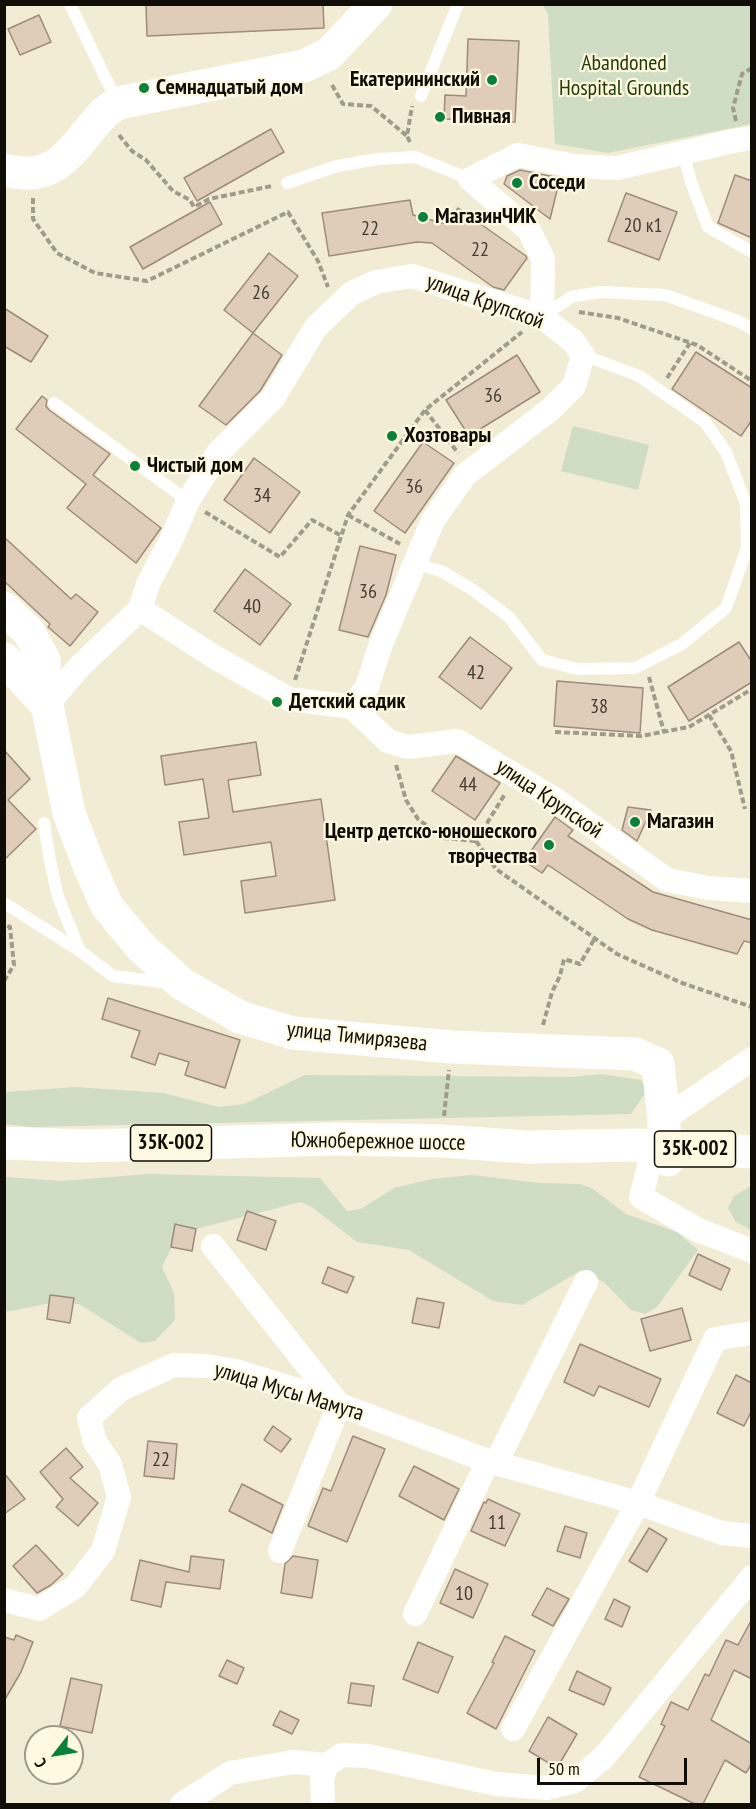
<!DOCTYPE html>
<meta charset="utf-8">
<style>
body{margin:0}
#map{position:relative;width:756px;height:1809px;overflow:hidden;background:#f2ecd4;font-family:"PT Sans Narrow",sans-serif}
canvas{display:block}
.frame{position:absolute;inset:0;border:6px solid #0f0d05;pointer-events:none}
.north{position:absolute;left:24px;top:1725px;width:60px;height:60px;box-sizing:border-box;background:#fff9e1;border:2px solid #9f9b89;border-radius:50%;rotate:239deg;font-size:16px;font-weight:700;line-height:24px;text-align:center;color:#0f0d05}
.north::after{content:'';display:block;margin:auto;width:21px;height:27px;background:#08813a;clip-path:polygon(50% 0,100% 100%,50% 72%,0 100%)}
.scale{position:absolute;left:537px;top:1758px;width:150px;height:27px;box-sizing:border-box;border:3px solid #0f0d05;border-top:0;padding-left:8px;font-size:18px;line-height:21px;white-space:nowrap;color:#0f0d05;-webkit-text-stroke:4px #fff9e1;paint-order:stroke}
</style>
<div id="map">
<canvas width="756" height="1809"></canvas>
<div class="frame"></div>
<div class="north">С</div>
<div class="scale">50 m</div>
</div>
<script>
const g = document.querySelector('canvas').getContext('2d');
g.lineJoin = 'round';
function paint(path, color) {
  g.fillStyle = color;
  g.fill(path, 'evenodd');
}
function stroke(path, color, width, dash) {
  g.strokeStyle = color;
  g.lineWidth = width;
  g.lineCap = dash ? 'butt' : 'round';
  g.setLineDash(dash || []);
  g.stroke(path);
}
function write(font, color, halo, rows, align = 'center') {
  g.font = font + ' "PT Sans Narrow",sans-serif';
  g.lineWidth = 4.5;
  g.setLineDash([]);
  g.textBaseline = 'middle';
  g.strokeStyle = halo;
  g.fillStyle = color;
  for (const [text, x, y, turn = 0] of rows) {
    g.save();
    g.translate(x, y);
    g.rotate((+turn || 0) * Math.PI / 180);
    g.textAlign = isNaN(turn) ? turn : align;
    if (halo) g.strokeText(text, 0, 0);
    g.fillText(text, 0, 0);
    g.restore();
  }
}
paint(new Path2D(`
 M543 5H751V124L608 153 555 144 548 14Z
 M573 426 649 445 638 490 561 471Z
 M601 1074 641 1080 647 1091 631 1114 30 1127 5 1124V1092L75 1087 163 1093 218 1107 244 1104 305 1075 574 1077Z
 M148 1174 320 1178 347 1211 361 1209 394 1188 432 1179 472 1175 539 1183 580 1184 593 1189 626 1214 677 1232 698 1250 657 1307 645 1314 631 1310 604 1282 580 1271 522 1305 493 1301 409 1250 357 1242 312 1207 300 1202 196 1229 174 1242 162 1267 174 1293 175 1320 155 1341 141 1343 79 1304 51 1303 5 1312 4 1177 62 1181Z
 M751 1186H752L751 1230 736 1222 728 1208 734 1196Z`), '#ceddc3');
const building = new Path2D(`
 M146 4H323L324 28 147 36Z
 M39 15 51 42 20 55 8 29Z
 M468 39 519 41 515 122 444 119 445 95 466 96Z
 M271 129 284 152 197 201 184 178Z
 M520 170 560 178 550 219 504 184 507 176Z
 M735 175 752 181V238L718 223Z
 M626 193 677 212 659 260 608 241Z
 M410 200 413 215 446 224 458 208 526 256 527 258 504 290 493 287 432 243 417 242 329 256 322 213Z
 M210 202 222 224 143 269 130 247Z
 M269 253 298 276 253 333 224 310Z
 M4 308 48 336 31 362 4 346Z
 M253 333 282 355 260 391 226 425 199 406Z
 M696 352 752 388V420L741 436 672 389Z
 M517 355 540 392 469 436 446 400Z
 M42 396 47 400 46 406 49 410 110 454 93 475 161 528 136 563 67 508 86 484 16 429Z
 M423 442 454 463 405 533 374 511Z
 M254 458 300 492 270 533 224 500Z
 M4 537 71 599 76 594 98 612 70 646 48 627 50 624 4 581Z
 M360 546 396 555 386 595 368 637 339 630Z
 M245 569 291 604 260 645 214 611Z
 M470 637 512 668 481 709 439 677Z
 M739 642 752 662V682L689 721 668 687Z
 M557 681 643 688 640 733 554 726Z
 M256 742 261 775 228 780 233 812 321 799 335 900 245 913 241 881 276 876 271 842 184 855 179 822 209 818 203 779 165 785 161 756Z
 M4 750 30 779 8 800 36 829 4 860Z
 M456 756 500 783 475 820 432 791Z
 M628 807 651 810 637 841 622 830Z
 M555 817 573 830 568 836 653 892 752 920V943L744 941 737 954 652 930 628 919 548 865 542 873 524 861Z
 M108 998 240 1040 225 1088 185 1075 189 1062 159 1053 155 1065 131 1057 140 1031 102 1019Z
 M247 1211 276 1221 266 1250 237 1240Z
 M175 1224 196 1229 192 1251 171 1247Z
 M698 1254 730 1269 721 1290 689 1275Z
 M328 1267 354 1277 347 1293 322 1283Z
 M50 1295 74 1298 70 1323 47 1319Z
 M417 1298 444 1303 439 1328 412 1323Z
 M682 1308 691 1340 650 1351 641 1319Z
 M580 1344 661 1379 649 1407 599 1386 594 1396 564 1382Z
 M736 1375 752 1383V1410L744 1426 717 1413Z
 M273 1426 291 1439 281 1452 264 1440Z
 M353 1436 385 1449 347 1542 308 1526 323 1488 331 1491Z
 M148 1441 177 1444 174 1479 144 1476Z
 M66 1448 83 1467 70 1478 98 1503 78 1526 56 1507 63 1499 40 1472Z
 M414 1466 459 1489 444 1520 399 1496Z
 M4 1473 25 1499 4 1514Z
 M242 1484 283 1505 272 1533 229 1511Z
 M488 1499 520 1514 505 1546 471 1531 484 1502 486 1503Z
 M565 1526 587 1533 580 1558 557 1551Z
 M649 1528 667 1539 647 1572 629 1561Z
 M36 1545 63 1574 51 1585 37 1593 13 1566Z
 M191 1556 224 1560 220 1589 166 1582 161 1607 131 1600 140 1560 189 1572Z
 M293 1556 318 1560 312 1598 281 1593 285 1564Z
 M455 1569 488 1584 473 1618 440 1603Z
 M547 1588 569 1599 553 1626 532 1615Z
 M614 1599 630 1607 622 1627 605 1619Z
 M752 1619V1679L734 1670 711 1720 752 1744V1763L746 1773 725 1760 703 1804H695L639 1777 665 1726 661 1724 671 1702 688 1710 705 1674 709 1676 726 1640 738 1645Z
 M16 1635 33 1642 21 1672 4 1701V1637L14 1640Z
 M505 1636 535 1651 496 1729 467 1713 494 1663 492 1662Z
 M418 1642 453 1657 438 1693 403 1679Z
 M227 1660 244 1668 237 1684 219 1676Z
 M577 1671 611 1688 604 1705 569 1690Z
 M71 1678 102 1685 92 1733 60 1726Z
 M351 1683 374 1686 371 1706 348 1703Z
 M280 1711 299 1720 292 1734 273 1725Z
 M548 1717 577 1734 557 1768 529 1751Z`);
paint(building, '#dfcdba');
stroke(building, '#9c8c7a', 1.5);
stroke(new Path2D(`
 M332 85 343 104 371 106 407 136
 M736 121 733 108 742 74 752 68
 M119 135 132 151 146 160 173 191 190 200 194 207 209 199 272 186
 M410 142 407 136 412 106
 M33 198V219L57 253 95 273 147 281 288 212 318 261 328 287
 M579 312 618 318 697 345 752 381
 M667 378 690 343
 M425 410 458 453
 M205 512 280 557 312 520 342 536
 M348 515 400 544
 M649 677 664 732
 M295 680 348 515 425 410 522 332
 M709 715 731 751 745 809
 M555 732 641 736 689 727 752 689
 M396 765 406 800 418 819 443 838 476 841 505 794
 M476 841 496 869 617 954 682 983 752 1007
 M4 981 14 965 10 927 7 926
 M543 1025 552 992 560 976 564 959 580 964 595 938
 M444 1116 449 1070`), '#a19c8a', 4, [6, 3]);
stroke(new Path2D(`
 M70 4 117 102
 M421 96 458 4
 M683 153 692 185 708 227 752 252
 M287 183 337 166 378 159 415 157 470 179
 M542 317 571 297 601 292 665 295 738 321 752 329
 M54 403 188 501
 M415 563 443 572 473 590 509 617 542 660 577 669 635 668 682 644 726 608 747 548 746 504 726 452 705 422 639 376 583 355
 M44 823 50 861 58 897 80 951
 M4 903 80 951 113 976 169 983`), '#fff', 12);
stroke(new Path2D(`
 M542 317 543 259 529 230 470 179 518 155 574 166 617 168 733 141 752 138
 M47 705 79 667 140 609 148 584 172 538 188 501 218 453 273 398 316 327 352 293 376 282 412 276 542 317 573 341 583 355 574 386 551 409 465 475 433 520 381 644 367 687 352 707 289 699 216 658 140 609
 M352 707 388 741 408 747 458 741 556 800 667 880 708 888 752 891
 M664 1119 752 1059
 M651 1159 641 1197 698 1230 752 1251
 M213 1246 339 1405 280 1551
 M496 1463 586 1282
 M4 1600 39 1609 75 1587 103 1551 119 1497 110 1464 95 1442 89 1418 121 1389 174 1365 206 1366 236 1371 313 1395 488 1461 638 1503 722 1533 752 1536
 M415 1614 488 1461
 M513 1729 638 1503 715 1339 752 1333
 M182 1804 230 1773 293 1762 327 1765
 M323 1804 322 1778 327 1765 342 1755 367 1756 496 1784 547 1788 575 1781 604 1757 752 1577`), '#fff', 24);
stroke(new Path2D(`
 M4 170C10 172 16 172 23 173 63 176 79 139 103 114 107 110 113 107 118 103L304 66 329 54 376 4
 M4 608 28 631 44 660 47 705 69 813 88 863 107 906 141 947 182 984 240 1017 293 1033 452 1047 635 1054 658 1064 664 1119V1146L668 1160
 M4 659 47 705`), '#fff', 33);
stroke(new Path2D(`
 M4 1143 84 1146 338 1139 442 1141 527 1147 637 1145 752 1152`), '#fff', 33);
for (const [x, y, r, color] of [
 [492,80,6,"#08813a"],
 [144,88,6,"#08813a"],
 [440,117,6,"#08813a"],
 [517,183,6,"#08813a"],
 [423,217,6,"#08813a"],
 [392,436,6,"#08813a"],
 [135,466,6,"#08813a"],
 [277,702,6,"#08813a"],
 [635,822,6,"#08813a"],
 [549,845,6,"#08813a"]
]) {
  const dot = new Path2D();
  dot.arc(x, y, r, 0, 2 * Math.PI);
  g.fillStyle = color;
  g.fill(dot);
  stroke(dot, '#fff9e1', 2);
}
write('20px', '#433d32', null, [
 ["20 к1",643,226],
 ["22",370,229],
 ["22",480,250],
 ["26",261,293],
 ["36",493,396],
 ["36",414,487],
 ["34",262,496],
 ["36",368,592],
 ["40",252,607],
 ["42",476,673],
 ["38",599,707],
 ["44",468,785],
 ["22",161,1460],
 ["11",497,1523],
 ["10",464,1594]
]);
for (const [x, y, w] of [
 [171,1143,81],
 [695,1149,81]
]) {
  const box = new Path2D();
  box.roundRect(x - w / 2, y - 18, w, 36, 4.5);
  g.fillStyle = '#fff9e1';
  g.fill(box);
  stroke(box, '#0f0d05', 1.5);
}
write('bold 21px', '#0f0d05', null, [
 ["35К-002",171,1143],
 ["35К-002",695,1149]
]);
write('22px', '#203b02', '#fff9e1', [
 ["Abandoned",624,64],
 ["Hospital Grounds",624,89]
]);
write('bold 22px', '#0f0d05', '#fff9e1', [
 ["Екатерининский",480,80,"right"],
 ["Семнадцатый дом",156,88],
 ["Пивная",452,117],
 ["Соседи",529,183],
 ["МагазинЧИК",435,217],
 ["Хозтовары",404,436],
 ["Чистый дом",147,466],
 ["Детский садик",289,702],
 ["Магазин",647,822],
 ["Центр детско-юношеского",537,832,"right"],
 ["творчества",537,857,"right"]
], 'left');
write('22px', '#0f0d05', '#fff9e1', [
 ["улица Крупской",485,302,20],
 ["улица Крупской",549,799,34],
 ["улица Тимирязева",357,1037,6],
 ["Южнобережное шоссе",378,1142,1],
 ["улица Мусы Мамута",289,1392,17]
]);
</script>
